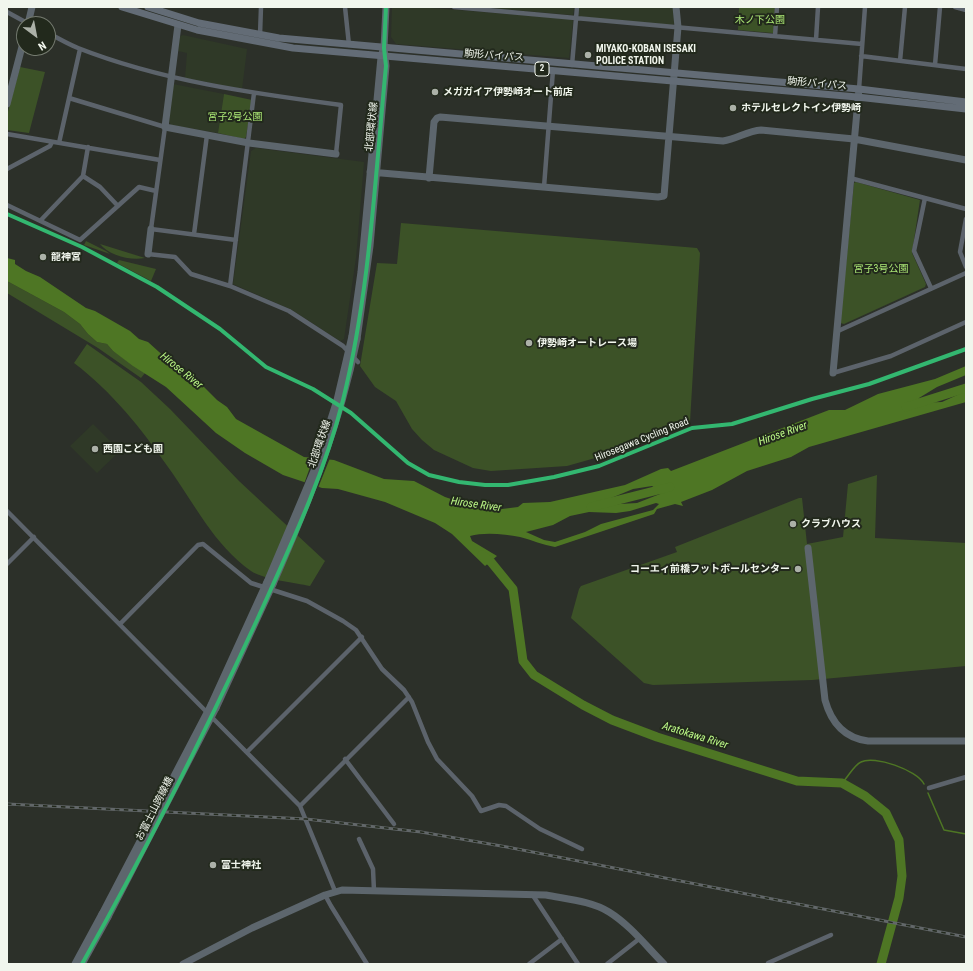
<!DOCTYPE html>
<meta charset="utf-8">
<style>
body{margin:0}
#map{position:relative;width:973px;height:971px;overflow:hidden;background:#2c3029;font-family:"Roboto Condensed",sans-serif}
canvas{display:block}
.frame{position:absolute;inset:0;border:8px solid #f1f6ed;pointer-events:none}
.north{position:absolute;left:16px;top:16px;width:40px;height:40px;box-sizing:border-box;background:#22291c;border:1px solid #757b70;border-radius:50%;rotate:148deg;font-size:11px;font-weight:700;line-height:16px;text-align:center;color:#f1f6ed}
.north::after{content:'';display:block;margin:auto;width:14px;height:18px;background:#acb1a8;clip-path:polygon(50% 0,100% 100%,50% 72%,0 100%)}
</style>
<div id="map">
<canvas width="973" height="971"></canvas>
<div class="frame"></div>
<div class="north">N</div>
</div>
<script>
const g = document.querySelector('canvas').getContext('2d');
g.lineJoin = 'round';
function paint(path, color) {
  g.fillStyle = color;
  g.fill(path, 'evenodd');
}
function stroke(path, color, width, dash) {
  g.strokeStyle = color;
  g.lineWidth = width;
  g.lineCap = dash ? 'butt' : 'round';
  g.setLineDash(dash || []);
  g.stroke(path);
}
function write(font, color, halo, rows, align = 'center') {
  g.font = font + ' "Roboto Condensed","Noto Sans JP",sans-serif';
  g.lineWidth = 4;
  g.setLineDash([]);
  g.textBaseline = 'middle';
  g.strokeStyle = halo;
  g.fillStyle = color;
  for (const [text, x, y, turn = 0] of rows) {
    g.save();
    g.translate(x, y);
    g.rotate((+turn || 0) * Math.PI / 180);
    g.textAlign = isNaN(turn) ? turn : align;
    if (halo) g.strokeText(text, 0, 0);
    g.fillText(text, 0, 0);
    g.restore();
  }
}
paint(new Path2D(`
 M392 7H419L571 19 573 21 569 58 396 44 391 37Z
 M476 7H574L573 15Z
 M579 7H673L674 24 671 25 581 17 578 15Z
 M183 35 247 49 242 89 185 78 187 53 178 51 179 37Z
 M173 84 224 94 218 133 171 125 169 122Z
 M256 148 364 162 356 258 344 339 340 341 292 310 233 284 251 151Z
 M93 424 120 451 97 473 70 446Z`), '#2f3927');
paint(new Path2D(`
 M739 7H775L773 33 738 30Z
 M20 67 45 72 29 133 7 130V115Z
 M224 94 252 100 246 137 244 139 218 133Z
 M856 182 920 200 912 253 926 284 925 287 844 324 840 323 854 183Z
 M401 223 697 248 700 253 690 422 620 451 567 466 491 471 473 468 434 450 422 440 412 429 396 401 375 387 360 366 377 263 397 264Z
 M86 241 106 251 110 254 84 245Z
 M100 244 145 258C129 261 109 255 100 244Z
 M119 260 156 269 151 281 117 263Z
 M7 281 64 312 80 324 88 334 97 342 107 344 113 351 145 373 141 378 98 348 7 293Z
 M87 344 141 382 170 409 239 481 325 561 310 586C296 583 262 579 251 571 214 545 194 503 168 467 142 429 111 391 74 363Z
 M877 475 875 538 966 543V666L812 680 653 685 644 683 571 618 579 589 581 586 677 552 675 547 799 498H802L807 544 843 537 848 484Z`), '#3c5227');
paint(new Path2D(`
 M7 258 15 260V264L26 271 40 277 86 308 95 311 130 331 139 339 148 342 168 360 196 379 217 400 227 407 236 419 304 457 334 460 384 479 414 481 445 497 475 507 494 510 518 507 523 503 550 502 625 485 661 469 668 468 671 471 829 410H845L878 394 935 379 966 366V375L937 387 919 398 917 403 942 402 966 391V402L809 447 791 457 747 471 712 490 681 502 683 506 675 504 657 509 654 514 555 547C543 545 532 540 520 537 505 534 484 532 470 536L472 541 497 556 485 566 452 534 435 523 385 502 338 489 322 488 283 475 245 453 216 433 166 387 133 366 113 351 107 344 97 342 88 334 80 324 64 312 7 281ZM652 486 658 490 660 494 637 503 603 505 599 503 633 489ZM656 503 659 504 653 510 601 524 585 532 555 542 544 540 526 532 553 525 570 516 589 512 616 513 630 511Z`), '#4e7624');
paint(new Path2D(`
 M314 456 330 458 318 488 304 484Z`), '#2c3029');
stroke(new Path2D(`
 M842 783C848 777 854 765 861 762 874 755 917 770 924 784
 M928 793 944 830 966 834`), '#4e7624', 1.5);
stroke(new Path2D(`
 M906 407 966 388
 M591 507 670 487
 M482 555 491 562 513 589 523 661 534 675 583 705 612 720 657 737 797 781 842 783 865 796 886 813 899 840 902 876 899 898 881 964`), '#4e7624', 9);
stroke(new Path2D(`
 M345 7 349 45
 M454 7 862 44
 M955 7 966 10
 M7 12 29 24
 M48 33C58 38 68 44 78 48 162 81 251 93 341 105L336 154
 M260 35 261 7
 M775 36 777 7
 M816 40 818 7
 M861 56 966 69
 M900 61 905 7
 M572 65 577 7
 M935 65 940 7
 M859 89 865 7
 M254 93 230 286 289 311 343 346 358 362
 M69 98 165 127 151 229 236 240
 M7 134 160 160
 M59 143 80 49
 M7 169 50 146 52 142
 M83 176 100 187 118 206
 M850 178 966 209
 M544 187 553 70
 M925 198 914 251 931 288
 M7 205 80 240 139 187 156 191
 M966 219 960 252 966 267
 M41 220 83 176 88 147
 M194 234 207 135
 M148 254 175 257 191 274 230 286
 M838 331 966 273
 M833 373 891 356 966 322
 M7 511 300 806 335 891
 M7 564 34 537
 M120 624 198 545 203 544 251 583 307 601 343 621 356 630 382 669 404 690 412 702 428 742 437 759 472 796 481 811 499 805 506 806 540 829 582 849
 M247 752 362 637
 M345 759 394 824
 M929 788 966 777
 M300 806 409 697
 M359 839 373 869 374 891
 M532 894 578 964
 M325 895 331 906 367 964
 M529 964 562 939
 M607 964 639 939
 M769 964 768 963 831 935`), '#5c636b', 4.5);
stroke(new Path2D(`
 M28 24 32 7
 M178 25 165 127 249 143 336 154
 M7 104 24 39
 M370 172 658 197 664 196 678 27 676 7
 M429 178 434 122 437 118 440 117 723 141C737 139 747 131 761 130L854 139 966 160
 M148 254 151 229
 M352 336 361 272 381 57 383 50
 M357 339 370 246 386 66 384 48 386 7
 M833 373 859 89
 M808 548 825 700C831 722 844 738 868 741H966
 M211 705 267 582
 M216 708 273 584
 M75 964 102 914
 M82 964 108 917
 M183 964 252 928 325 895 342 890 546 895C566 899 592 901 609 912 630 925 647 947 664 964`), '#5d666d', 7);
stroke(new Path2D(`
 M122 7 197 30 293 48 857 97 966 109
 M148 7 199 23 279 38 859 89 966 102`), '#636c76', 7);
const rail = new Path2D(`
 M7 804 306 819 421 832 507 847 966 937`);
stroke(rail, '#626769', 3);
stroke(rail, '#22291c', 1.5, [4.5]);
stroke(new Path2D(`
 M267 582 316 466 337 400 352 336
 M273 584C308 504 340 425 357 339
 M102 914 211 705
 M108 917 216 708`), '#5d666d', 7);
stroke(new Path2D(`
 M7 214 82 247 157 287 220 329 266 367 313 389 351 413 408 463 429 475 459 482 485 485H508L554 477 599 466 692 428 732 424 812 399 869 384 966 349
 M82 964C145 852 203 737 257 620 289 549 324 476 343 400 370 291 375 178 386 66L384 48 386 7`), '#33b770', 4);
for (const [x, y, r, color] of [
 [588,55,4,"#acb1a8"],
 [435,92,4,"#acb1a8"],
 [733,108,4,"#acb1a8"],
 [43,257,4,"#acb1a8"],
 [529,343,4,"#acb1a8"],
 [95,449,4,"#acb1a8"],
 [793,524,4,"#acb1a8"],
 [798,569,4,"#acb1a8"],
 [213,865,4,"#acb1a8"]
]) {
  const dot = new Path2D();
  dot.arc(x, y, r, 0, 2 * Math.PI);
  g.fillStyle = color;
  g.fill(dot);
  stroke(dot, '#22291c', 1.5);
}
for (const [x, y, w] of [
 [542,69,14]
]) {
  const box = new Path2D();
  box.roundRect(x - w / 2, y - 7, w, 14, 3);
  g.fillStyle = '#22291c';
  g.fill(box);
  stroke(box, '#f1f6ed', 1);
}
write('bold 9px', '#f1f6ed', null, [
 ["2",542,69]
]);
write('10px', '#abe775', '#22291c', [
 ["木ノ下公園",760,20],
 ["宮子2号公園",235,117],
 ["宮子3号公園",881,269]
]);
write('bold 10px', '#f1f6ed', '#22291c', [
 ["MIYAKO-KOBAN ISESAKI",596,49],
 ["POLICE STATION",596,61],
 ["メガガイア伊勢崎オート前店",443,92],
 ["ホテルセレクトイン伊勢崎",741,108],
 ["龍神宮",51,257],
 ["伊勢崎オートレース場",537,343],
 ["西園こども園",103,449],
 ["クラブハウス",801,524],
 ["コーエィ前橋フットボールセンター",790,569,"right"],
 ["富士神社",221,865]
], 'left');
write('10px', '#f1f6ed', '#22291c', [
 ["駒形バイパス",494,56,4],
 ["駒形バイパス",817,84,5],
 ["北部環状線",372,127,-84],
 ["Hirosegawa Cycling Road",642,440,-22],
 ["北部環状線",320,444,-71],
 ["お富士山跨線橋",155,809,-63]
]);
write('italic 11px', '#bcf987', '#22291c', [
 ["Hirose River",181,371,39],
 ["Hirose River",783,434,-20],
 ["Hirose River",476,505,8],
 ["Aratokawa River",695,736,17]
]);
</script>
